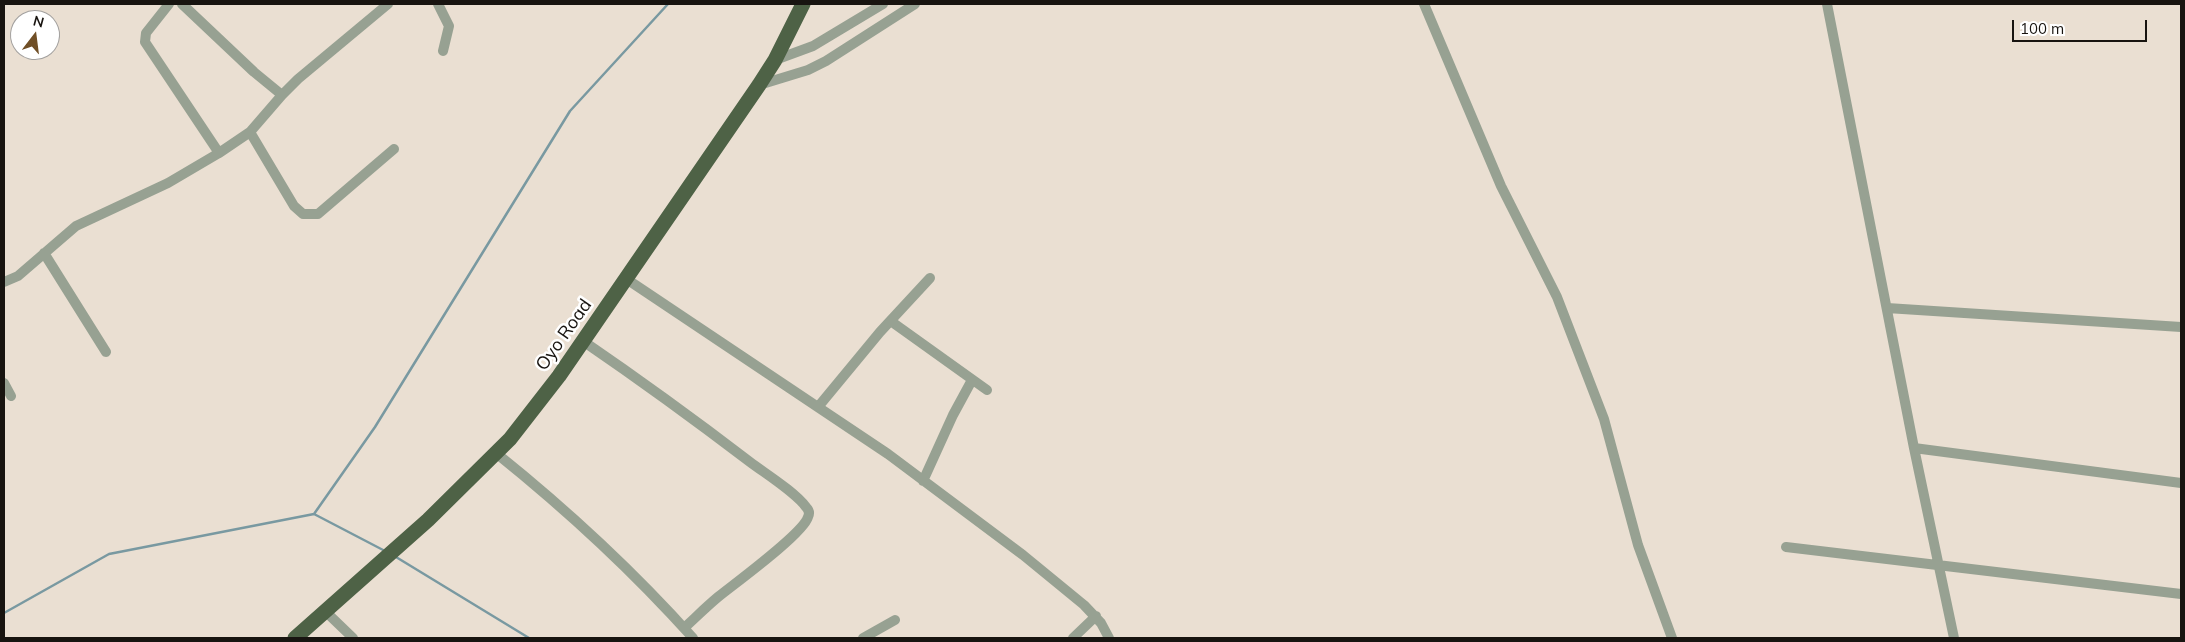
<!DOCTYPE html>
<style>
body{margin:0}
#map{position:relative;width:2185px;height:642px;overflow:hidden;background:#eadfd2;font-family:Mulish,sans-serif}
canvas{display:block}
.frame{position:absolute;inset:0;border:5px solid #181410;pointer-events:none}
.north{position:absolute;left:10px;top:10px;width:50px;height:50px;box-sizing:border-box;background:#fff;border:1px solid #a3a19f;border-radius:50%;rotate:15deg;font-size:14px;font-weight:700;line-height:20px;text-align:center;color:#181410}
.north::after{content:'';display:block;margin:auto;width:18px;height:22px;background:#704f26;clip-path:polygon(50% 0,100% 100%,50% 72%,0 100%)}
.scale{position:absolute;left:2012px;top:20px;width:135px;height:22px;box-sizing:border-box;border:2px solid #181410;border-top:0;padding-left:6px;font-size:15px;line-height:18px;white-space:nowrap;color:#181410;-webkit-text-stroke:4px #fff;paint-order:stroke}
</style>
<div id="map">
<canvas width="2185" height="642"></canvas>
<div class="frame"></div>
<div class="north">N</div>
<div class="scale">100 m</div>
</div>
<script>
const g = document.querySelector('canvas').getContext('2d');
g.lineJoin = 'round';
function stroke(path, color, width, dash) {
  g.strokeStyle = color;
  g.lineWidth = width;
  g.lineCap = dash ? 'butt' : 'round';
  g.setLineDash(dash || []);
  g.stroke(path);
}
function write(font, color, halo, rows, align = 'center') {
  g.font = font + ' Mulish,sans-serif';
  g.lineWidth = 5;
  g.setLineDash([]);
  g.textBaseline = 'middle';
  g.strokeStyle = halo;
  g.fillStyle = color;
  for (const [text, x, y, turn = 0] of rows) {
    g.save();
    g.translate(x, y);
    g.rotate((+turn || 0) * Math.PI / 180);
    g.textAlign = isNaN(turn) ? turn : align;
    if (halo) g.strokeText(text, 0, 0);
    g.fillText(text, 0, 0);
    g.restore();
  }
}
stroke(new Path2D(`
 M314 514 385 551
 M396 557 529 638
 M4 613 109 554 314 514 375 427 570 111 668 4`), '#7999a1', 2.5);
stroke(new Path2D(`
 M169 4 146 33 145 42 219 153
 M182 4 254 72 282 95
 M438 4 449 26 443 51
 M1424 4 1501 186 1557 297 1604 419 1638 545 1672 638
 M1827 4 1914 448 1954 638
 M775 60 813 46 883 4
 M759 85 808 70 826 61 915 4
 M250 132 294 206 303 214H318L394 149
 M44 253 106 352
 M625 278 888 454 1023 555 1084 605 1101 623 1109 638
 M4 282 18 276 76 226 168 183 219 153 250 132 282 95 298 79 388 4
 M1887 308 2181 327
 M892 322 987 390
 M583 341C640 380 695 420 750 462 766 474 795 492 806 507 809 510 810 513 808 517 803 534 734 584 718 597 706 607 695 618 684 628
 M4 383 11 396
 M818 407 880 332 930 278
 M1914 448 2181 483
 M496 453C567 510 633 571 693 638
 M923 481 953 415 972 380
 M1786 547 2181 594
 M325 611 353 638
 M863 638 895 620
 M1073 638 1096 616`), '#97a192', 10);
stroke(new Path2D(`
 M295 638 428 520 510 439 559 376 759 85 775 60 803 4`), '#4e6246', 15);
write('18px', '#181410', '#fff', [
 ["Oyo Road",564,335,-55]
]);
</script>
